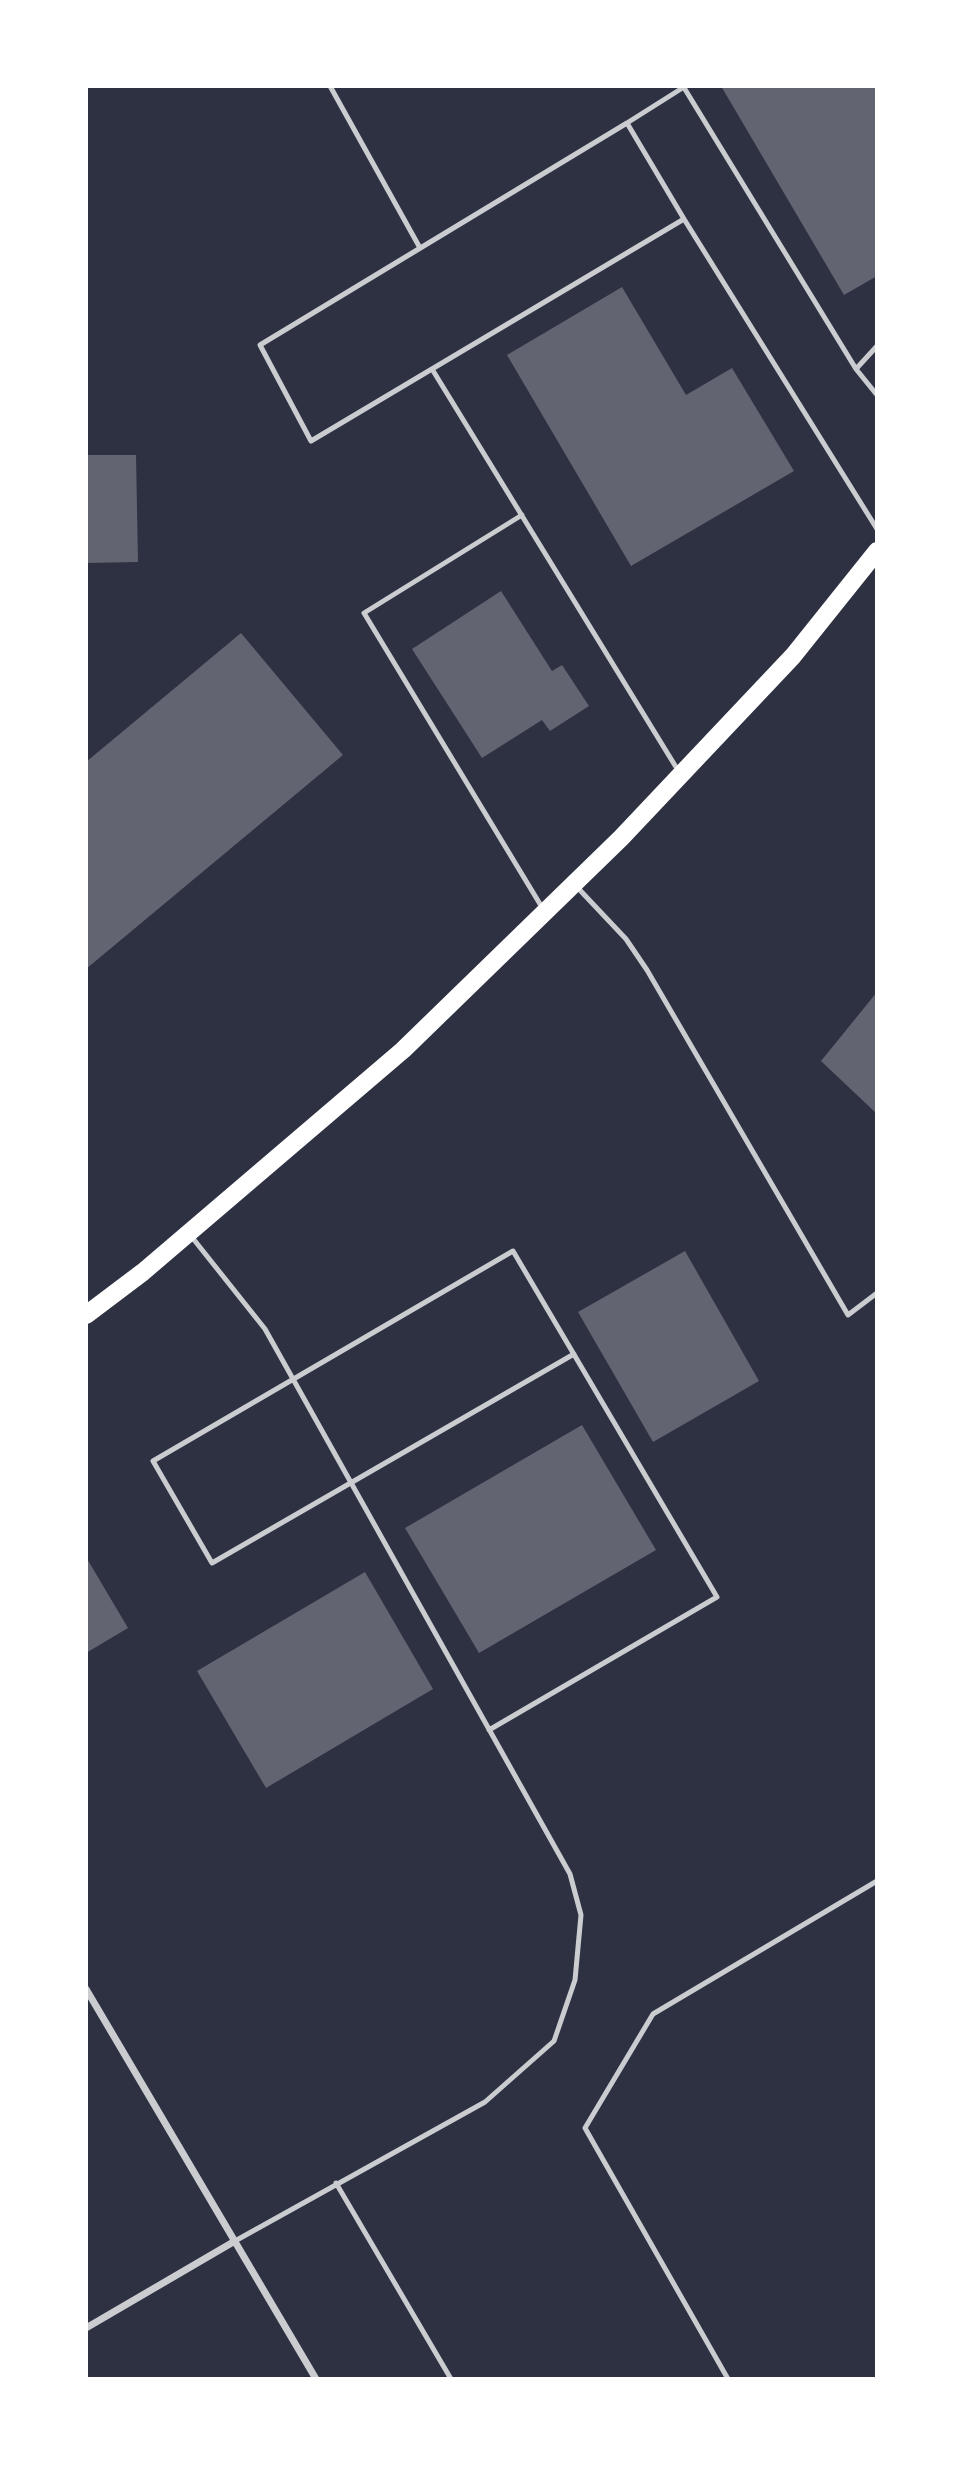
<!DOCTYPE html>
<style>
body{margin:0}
#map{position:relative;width:963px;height:2465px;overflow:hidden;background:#2d3142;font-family:Montserrat,sans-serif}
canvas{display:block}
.frame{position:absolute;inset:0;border:88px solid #fff;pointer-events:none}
</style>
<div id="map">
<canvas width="963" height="2465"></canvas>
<div class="frame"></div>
</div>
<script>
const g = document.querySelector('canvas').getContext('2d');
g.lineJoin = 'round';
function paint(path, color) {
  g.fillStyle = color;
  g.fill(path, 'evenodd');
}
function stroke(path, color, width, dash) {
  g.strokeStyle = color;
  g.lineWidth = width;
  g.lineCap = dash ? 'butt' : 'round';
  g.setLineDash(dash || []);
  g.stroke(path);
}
paint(new Path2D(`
 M721 86H877V276L844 295Z
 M622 287 686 395 732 368 794 471 631 566 507 355Z
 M86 455H136L138 562 86 563Z
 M501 591 552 671 562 665 589 706 550 731 542 720 482 758 412 649Z
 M241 633 343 755 86 969V762Z
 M877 992V1114L821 1061Z
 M685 1251 759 1381 653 1442 578 1312Z
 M582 1425 656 1550 479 1653 405 1528Z
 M86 1557 128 1628 86 1653Z
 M365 1572 433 1689 266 1788 197 1671Z`), '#626471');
stroke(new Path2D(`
 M330 86 420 248
 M683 86 856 369 877 395
 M627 123 684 87
 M684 219 311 441 260 345 627 123 684 219 877 529
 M432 369 679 772
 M856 369 877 346
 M522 515 364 613 543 909
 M576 886 626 939 647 970 848 1315 877 1293
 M191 1236 265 1329 570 1874 581 1915 575 1980 554 2041 485 2102 235 2241
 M489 1730 717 1597 513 1251 153 1461 212 1563 574 1354
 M336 2183 451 2379
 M728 2379 585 2128 653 2014 877 1881`), '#caccd0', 5);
stroke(new Path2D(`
 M86 1989 316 2379
 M86 2328 235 2241`), '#caccd0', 7);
stroke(new Path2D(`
 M86 1315 143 1272 403 1050 621 838 793 656 877 551`), '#fff', 18);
</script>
